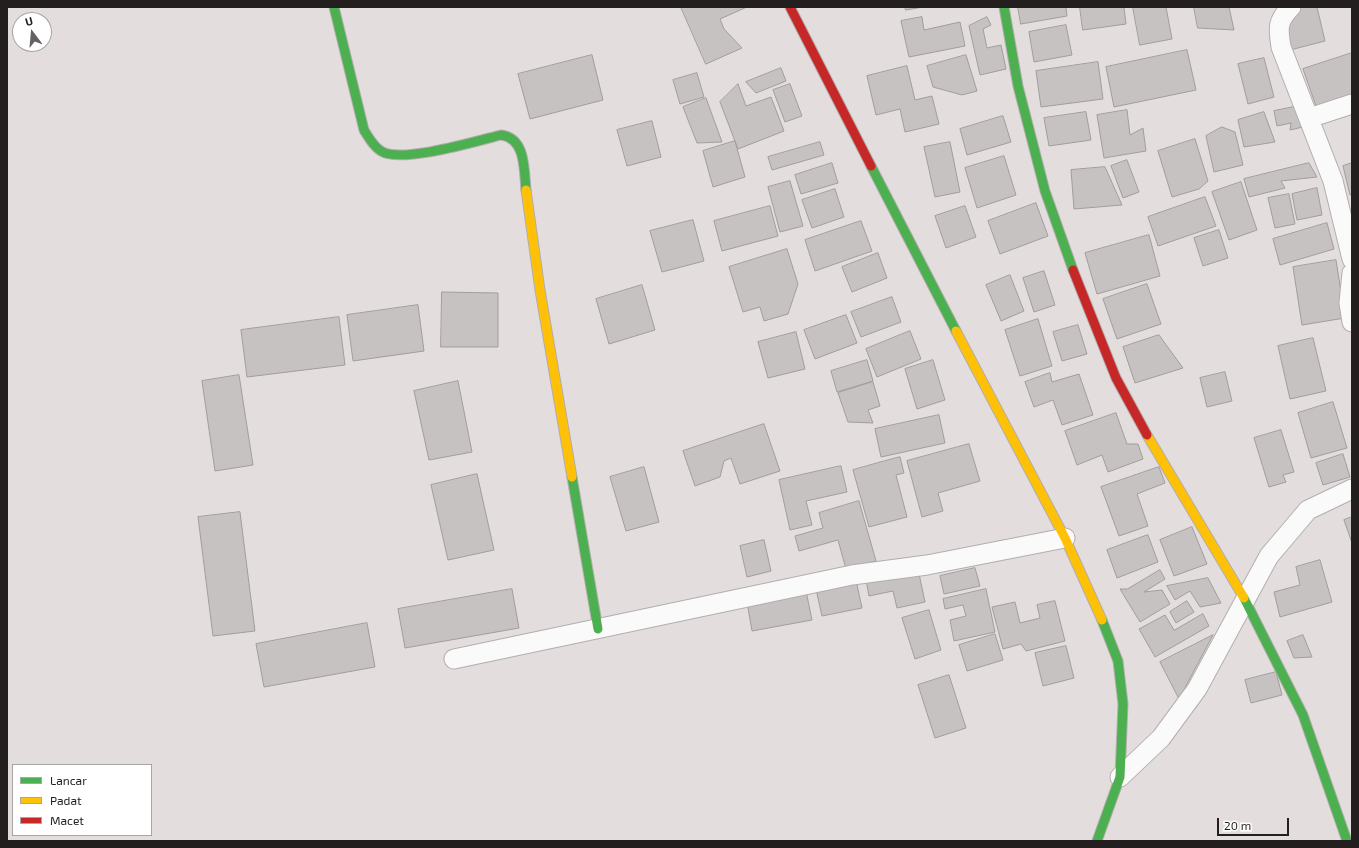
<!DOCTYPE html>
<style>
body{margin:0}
#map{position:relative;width:1359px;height:848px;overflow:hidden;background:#e3dedd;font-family:"Exo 2",sans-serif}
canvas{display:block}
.frame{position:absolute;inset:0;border:8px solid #221f1e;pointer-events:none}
.legend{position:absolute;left:12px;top:764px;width:140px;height:72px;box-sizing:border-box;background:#fff;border:1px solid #a7a5a5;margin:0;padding:5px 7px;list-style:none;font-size:12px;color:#221f1e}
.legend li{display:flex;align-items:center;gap:8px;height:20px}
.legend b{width:20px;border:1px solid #a7a5a5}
.north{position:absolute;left:12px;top:12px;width:40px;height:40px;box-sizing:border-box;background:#fff;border:1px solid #a7a5a5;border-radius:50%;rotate:344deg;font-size:11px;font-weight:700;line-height:16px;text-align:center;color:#221f1e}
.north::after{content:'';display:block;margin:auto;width:14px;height:18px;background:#666261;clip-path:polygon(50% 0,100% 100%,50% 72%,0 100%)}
.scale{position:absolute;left:1217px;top:818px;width:72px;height:18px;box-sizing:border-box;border:2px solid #221f1e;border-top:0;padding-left:5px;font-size:12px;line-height:14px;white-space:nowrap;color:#221f1e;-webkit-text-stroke:3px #fff;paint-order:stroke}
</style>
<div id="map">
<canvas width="1359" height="848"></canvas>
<div class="frame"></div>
<ul class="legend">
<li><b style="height:5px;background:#4caf50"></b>Lancar</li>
<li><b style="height:5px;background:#ffc107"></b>Padat</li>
<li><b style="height:5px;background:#c62828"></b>Macet</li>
</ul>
<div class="north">U</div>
<div class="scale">20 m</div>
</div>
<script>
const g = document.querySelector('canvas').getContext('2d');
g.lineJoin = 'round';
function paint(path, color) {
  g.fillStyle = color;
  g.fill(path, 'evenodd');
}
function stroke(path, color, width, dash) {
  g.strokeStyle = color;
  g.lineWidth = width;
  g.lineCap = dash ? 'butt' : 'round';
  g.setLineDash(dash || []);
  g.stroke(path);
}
const building = new Path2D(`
 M681 7H747L720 19 724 29 742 48 706 64Z
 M905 7H923L906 10Z
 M1018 7H1066L1067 16 1021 24Z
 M1080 7H1124L1126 24 1083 30Z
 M1133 7H1166L1172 39 1140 45Z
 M1194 7H1229L1234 30 1198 28Z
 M1298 7H1317L1325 41 1290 50 1284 27Z
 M922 17 924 30 960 22 965 46 909 57 901 21Z
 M987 17 991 25 983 29 987 48 1001 45 1006 69 980 75 969 26Z
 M1066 25 1072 55 1034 62 1029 32Z
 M1187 50 1196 90 1114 107 1106 67Z
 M1352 53V94L1316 106 1303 69Z
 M592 55 603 100 530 119 518 74Z
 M966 55 977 91 962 95 933 87 927 66Z
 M1264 58 1274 97 1248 104 1238 64Z
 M1098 62 1103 99 1041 107 1036 71Z
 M907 66 915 100 932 96 939 124 905 132 900 109 876 115 867 76Z
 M781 68 786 81 756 93 746 82Z
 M697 73 704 97 680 104 673 80Z
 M738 84 746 106 771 97 784 131 738 149 720 102Z
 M790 84 802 116 785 122 773 90Z
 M706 98 722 142 697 143 683 107Z
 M1299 106 1303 127 1290 130 1291 123 1277 126 1274 111Z
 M1127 110 1130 135 1143 128 1146 151 1104 158 1097 115Z
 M1086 112 1091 140 1049 146 1044 118Z
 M1264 112 1275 142 1244 147 1238 120Z
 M1003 116 1011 142 967 155 960 129Z
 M652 121 661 157 627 166 617 130Z
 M1222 127 1235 132 1243 165 1214 172 1206 136Z
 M1195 139 1208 181 1199 189 1172 197 1158 151Z
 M735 141 745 177 713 187 703 151Z
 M820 142 824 155 772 170 768 157Z
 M950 142 960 192 935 197 924 147Z
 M1004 156 1016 195 977 208 965 168Z
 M1127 160 1139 192 1123 198 1111 166Z
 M832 163 838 183 801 194 795 175Z
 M1309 163 1317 177 1281 181 1285 188 1249 197 1244 179Z
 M1352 163V194L1350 195 1343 166Z
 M1105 167 1122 205 1074 209 1071 170Z
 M790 181 803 226 780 232 768 187Z
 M1241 182 1257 230 1229 240 1212 192Z
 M1317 188 1322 215 1297 220 1292 194Z
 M835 189 844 217 812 228 802 200Z
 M1289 194 1295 224 1275 228 1268 198Z
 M1205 197 1216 226 1158 246 1148 217Z
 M1036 203 1048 236 1000 254 988 221Z
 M770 206 778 236 722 251 714 221Z
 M965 206 976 237 946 248 935 216Z
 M693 220 704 261 662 272 650 231Z
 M861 221 872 251 815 271 805 240Z
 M1327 223 1334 249 1280 265 1273 239Z
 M1219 230 1228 258 1203 266 1194 238Z
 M1149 235 1160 276 1097 294 1085 253Z
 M787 249 798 284 788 314 764 321 760 307 743 312 729 267Z
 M878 253 887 278 852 292 842 267Z
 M1336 260 1345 318 1302 325 1293 267Z
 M1044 271 1055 305 1034 312 1023 278Z
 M1010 275 1024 311 1001 321 986 285Z
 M1147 284 1161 324 1117 339 1103 299Z
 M642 285 655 330 609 344 596 299Z
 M442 292 498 293V347H441Z
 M892 297 901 322 861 337 851 312Z
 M418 305 424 351 353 361 347 315Z
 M846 315 857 343 815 359 804 330Z
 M339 317 345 365 247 377 241 330Z
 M1038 319 1052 366 1020 376 1005 330Z
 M1078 325 1087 354 1062 361 1053 332Z
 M910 331 921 359 877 377 866 349Z
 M796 332 805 369 768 378 758 342Z
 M1159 335 1183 368 1135 383 1123 347Z
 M1313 338 1326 391 1290 399 1278 346Z
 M867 360 873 381 837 392 831 371Z
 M933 360 945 400 917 409 905 369Z
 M1225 372 1232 401 1207 407 1200 378Z
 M1050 373 1052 382 1079 374 1093 415 1062 425 1053 400 1034 407 1025 382Z
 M239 375 253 465 215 471 202 381Z
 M458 381 472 452 429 460 414 391Z
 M873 382 880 406 868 410 873 423 848 422 838 393Z
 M1333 402 1347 448 1311 458 1298 413Z
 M1116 413 1127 444H1138L1143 459 1108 472 1102 455 1077 465 1065 431Z
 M939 415 945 443 881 457 875 429Z
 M764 424 780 471 740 484 731 458 724 461 720 477 695 486 683 451Z
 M1281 430 1294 472 1283 475 1286 482 1269 487 1254 438Z
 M969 444 980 481 938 493 943 511 922 517 907 461Z
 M1343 454 1350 477 1323 485 1316 463Z
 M900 457 904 473 896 475 907 517 869 527 853 470Z
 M841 466 847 492 806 501 812 525 790 530 779 480Z
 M644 467 659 522 626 531 610 477Z
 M1159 467 1165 483 1137 494 1148 526 1119 536 1101 487Z
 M477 474 494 550 448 560 431 485Z
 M859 501 876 561 846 569 838 540 799 551 795 536 823 528 819 513Z
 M240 512 255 631 213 636 198 517Z
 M1352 517V543L1344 520Z
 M1192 527 1207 564 1174 576 1160 540Z
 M1148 535 1158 562 1117 578 1107 550Z
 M764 540 771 571 747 577 740 546Z
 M1320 560 1332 602 1280 617 1274 592 1300 585 1296 567Z
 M975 568 980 586 944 594 940 576Z
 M918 569 925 602 897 608 893 591 869 596 866 580Z
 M1160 570 1165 579 1144 592 1162 590 1170 604 1140 622 1120 589H1127Z
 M1208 578 1221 603 1200 607 1190 591 1175 600 1167 586Z
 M856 580 862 608 822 616 816 589Z
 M512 589 519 628 405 648 398 609Z
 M986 589 995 632 954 641 950 620 966 616 963 605 945 609 943 599Z
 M806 591 812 620 752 631 747 602Z
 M1055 601 1065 641 1026 651 1021 644 1003 649 992 607 1015 602 1020 623 1040 618 1037 605Z
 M1187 601 1194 612 1176 623 1170 612Z
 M929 610 941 650 915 659 902 618Z
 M1203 614 1209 626 1155 657 1139 629 1165 615 1174 630Z
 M367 623 375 667 264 687 256 644Z
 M995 634 1003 660 967 671 959 645Z
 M1213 635 1179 699 1160 662Z
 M1303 635 1312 657 1294 658 1287 641Z
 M1066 646 1074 678 1043 686 1035 653Z
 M1276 672 1282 695 1251 703 1245 680Z
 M949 675 966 728 935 738 918 685Z`);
paint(building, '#c6c2c2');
stroke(building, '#a09d9c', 1);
const street = new Path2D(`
 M1291 7C1277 21 1278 28 1281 47L1333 181 1352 259
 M1309 118 1352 104
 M1352 273 1349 303 1352 322
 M454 659 852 575 927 565 1065 538
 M1120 777 1161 738 1197 689 1269 556 1308 510 1352 489`);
const fast = new Path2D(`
 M334 7 364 130C369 138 373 146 381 151 400 164 477 141 501 135 526 138 524 170 526 190
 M1004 7 1018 86 1045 191 1073 270
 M871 166 956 331
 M572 477 598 629
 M1244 598 1303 715 1347 841
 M1097 841 1120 777 1123 704 1118 661 1102 620`);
const slow = new Path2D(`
 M526 190 540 290 572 477
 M956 331 1065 538 1102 620
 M1147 435 1244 598`);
const jam = new Path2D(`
 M790 7 871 166
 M1073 270 1116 378 1147 435`);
stroke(street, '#b2aead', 21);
stroke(fast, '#b2aead', 11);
stroke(slow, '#b2aead', 11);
stroke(jam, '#b2aead', 11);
stroke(street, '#fbfafa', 19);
stroke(fast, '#4caf50', 9);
stroke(slow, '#ffc107', 9);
stroke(jam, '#c62828', 9);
</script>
